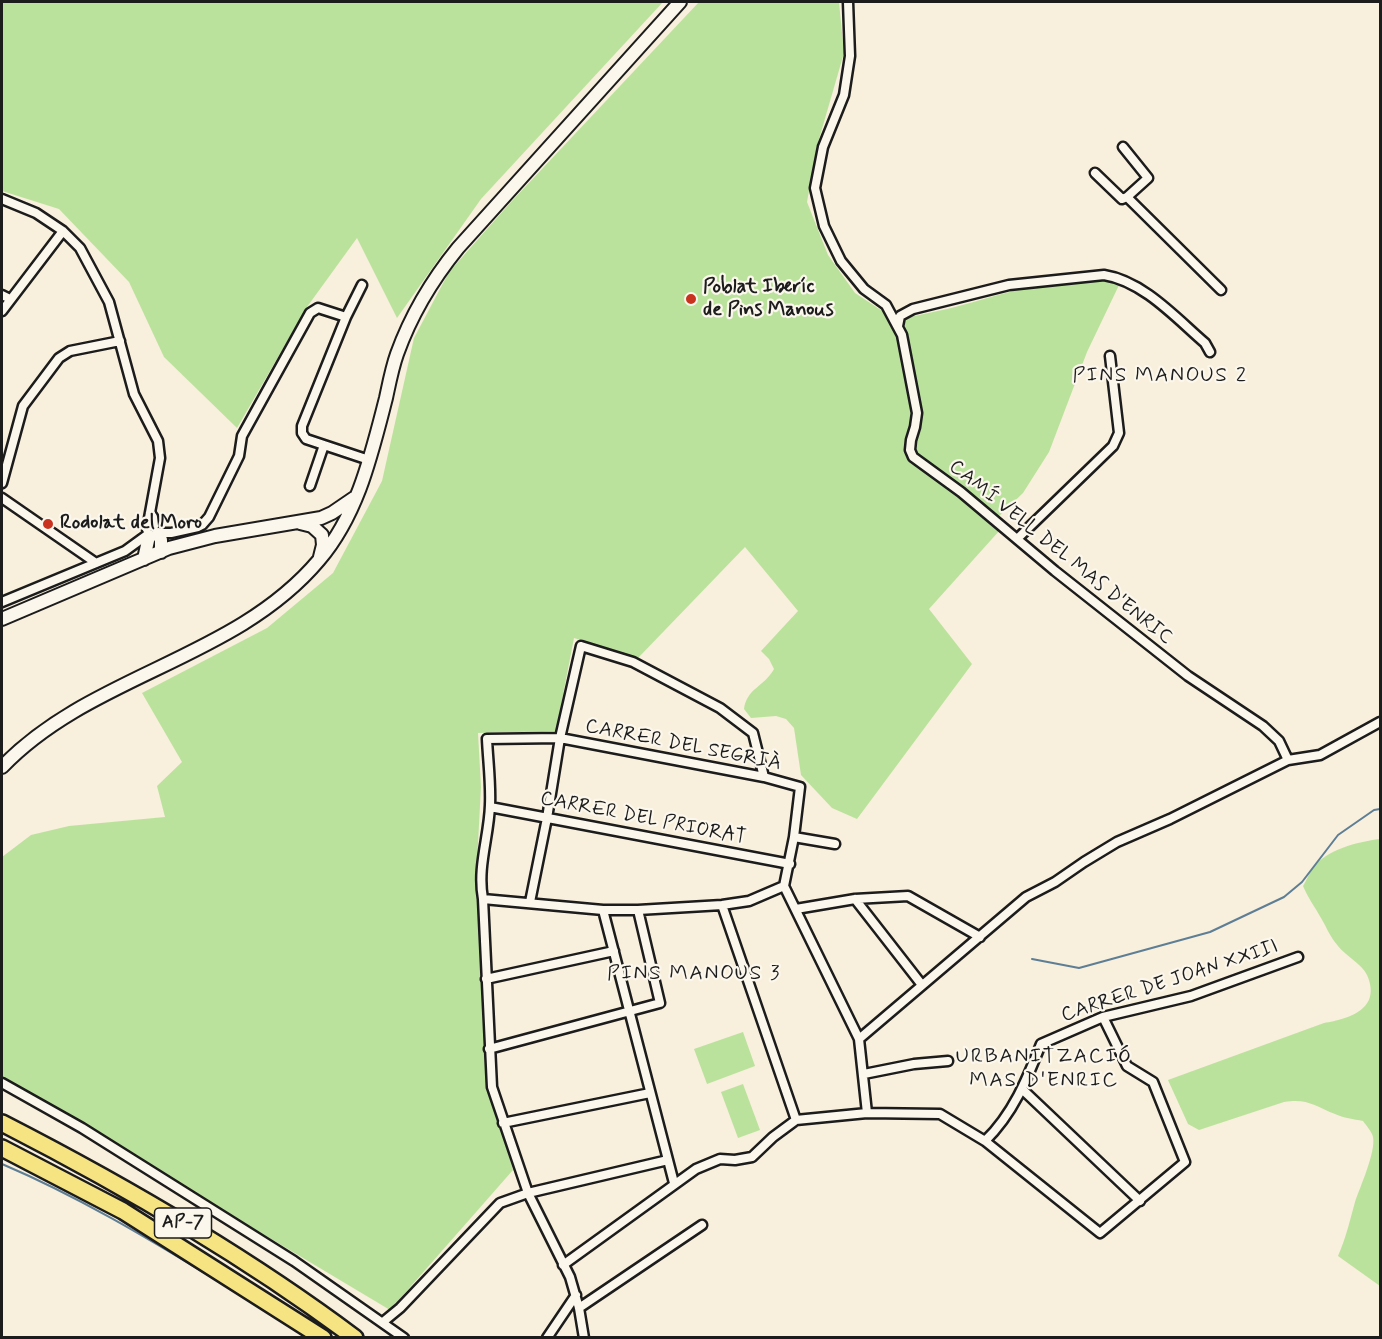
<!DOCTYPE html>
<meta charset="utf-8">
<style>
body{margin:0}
#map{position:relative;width:1382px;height:1339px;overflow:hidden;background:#f8efdc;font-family:Mynerve,sans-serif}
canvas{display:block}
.frame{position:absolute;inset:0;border:3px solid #1c1c1c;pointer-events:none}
</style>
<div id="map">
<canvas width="1382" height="1339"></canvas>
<div class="frame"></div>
</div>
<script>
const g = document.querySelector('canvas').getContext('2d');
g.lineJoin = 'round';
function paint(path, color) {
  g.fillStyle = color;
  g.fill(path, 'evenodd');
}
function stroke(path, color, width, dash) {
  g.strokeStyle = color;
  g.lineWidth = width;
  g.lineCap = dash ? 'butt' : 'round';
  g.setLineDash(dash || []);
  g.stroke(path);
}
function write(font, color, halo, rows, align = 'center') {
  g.font = font + ' Mynerve,sans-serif';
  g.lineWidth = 4.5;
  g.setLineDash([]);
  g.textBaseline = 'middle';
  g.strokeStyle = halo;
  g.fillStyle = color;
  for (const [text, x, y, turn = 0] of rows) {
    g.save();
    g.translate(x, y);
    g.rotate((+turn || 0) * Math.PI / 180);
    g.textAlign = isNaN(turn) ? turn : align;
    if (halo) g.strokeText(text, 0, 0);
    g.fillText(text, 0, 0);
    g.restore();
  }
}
paint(new Path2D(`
 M2 2H663L481 199 397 318 357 238 307 307 237 428 164 357 129 282 59 209 2 191Z
 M699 2H839L844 53 817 146 807 202 828 255 855 293 896 320C913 316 930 313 947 309 1000 296 1065 270 1120 283L1087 352 1049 452 1023 493 992 523 1000 530 929 609 972 664 857 819 832 808 801 775 794 728 786 719 776 716 751 718 744 709C747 688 764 687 774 669L769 659 761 651 798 611 745 547 638 658 574 638 556 731 478 733 481 787 477 862 486 1076 513 1170 390 1310 2 1078V857L31 835 69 826 165 817 157 786 182 762 142 693 267 628 333 573 382 481 414 338 449 272 510 203Z
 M1380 839V1286L1338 1256C1346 1238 1350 1220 1355 1202 1360 1187 1376 1152 1373 1137 1372 1132 1366 1125 1363 1121 1354 1119 1343 1118 1335 1114 1315 1106 1307 1098 1284 1102L1199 1130 1188 1124 1168 1080 1324 1023C1349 1019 1382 1009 1367 975 1362 964 1346 956 1338 946 1330 937 1327 928 1321 918 1315 907 1308 898 1303 886 1306 881 1309 874 1312 869 1327 849 1357 842 1380 839Z
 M743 1032 755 1066 707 1084 694 1049Z
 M743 1084 760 1130 738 1138 721 1092Z`), '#bbe29d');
stroke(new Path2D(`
 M1032 959 1079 968 1210 932 1284 897 1302 882 1338 835 1374 810 1380 809
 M2 1164C77 1196 146 1237 216 1280`), '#5d7e95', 2);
const minor = new Path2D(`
 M848 2 850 56 844 95 823 147 815 188 824 226 841 261 864 289 886 305 902 335 917 413 915 427 911 440 910 450 913 457 961 492 1055 571 1188 676 1263 726 1279 741 1288 760
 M1123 147 1148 178 1127 197
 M1095 173 1122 199 1127 197 1221 290
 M2 199 36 213 63 231 80 248 109 302 134 394 158 441 160 458 147 529
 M362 285 346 317 302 426V433L306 439 369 460
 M2 295 10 299
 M2 311 63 231
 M898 326 900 316 913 309 1009 285 1104 275C1143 281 1176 318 1205 343L1210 352
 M2 483 23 406 59 358 70 351 120 341
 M310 486 324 445
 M2 498 96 563
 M150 513 153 517 154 526
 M158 533H171L198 527 202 525 209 517 239 456 242 436 310 313 318 308 346 317
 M1017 539 1113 446 1119 433 1110 356
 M2 602 125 551 147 535
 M490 807 790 864
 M794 837 835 844
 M483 899 603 910H638L722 905 749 901 784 886
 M855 899 922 985
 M530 902 547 818 560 738 581 646 633 662 720 708 753 733 764 777
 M722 905 796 1120
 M796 909 855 899 908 896 980 937
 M603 910 674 1183
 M486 979 614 951
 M859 1039 1026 897 1055 882 1084 862 1117 842 1170 819 1288 760 1320 755 1380 722
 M489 1049 660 1003 638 910
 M864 1074 914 1064 948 1061
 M2 1083 82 1128 294 1261 404 1338
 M1023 1090 1140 1201
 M503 1123 650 1093
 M985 1141 1100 1233 1185 1162 1153 1082 1127 1066 1103 1017
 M563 1265 696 1169 720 1159 735 1160 752 1157 773 1137 796 1120 867 1113 940 1114 985 1141C1013 1114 1027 1079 1041 1044L1103 1017 1191 996 1298 957
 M579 1308 702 1225
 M383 1322 400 1308 500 1203 528 1193 668 1160
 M547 1338 576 1295
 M584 1338 579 1308 570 1277 528 1193 492 1087 483 899C477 867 489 837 490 805 491 783 488 761 487 739L560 738 764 777 800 787 794 837 784 886 859 1039 867 1113`);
const secondary = new Path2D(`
 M300 523 312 526 322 535 323 545 320 557
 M158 534 161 540V552
 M144 559 149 536
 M2 619 169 548 215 536 321 518 332 513 354 498
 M2 767C91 674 235 660 319 560 358 514 371 456 386 398 389 384 392 368 397 354 411 315 432 280 458 248L680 2`);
const motorway = new Path2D(`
 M2 1123C125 1186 244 1255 355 1338
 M2 1148 123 1211 323 1338`);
stroke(minor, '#1c1c1c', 13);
stroke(secondary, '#1c1c1c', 16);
stroke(motorway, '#1c1c1c', 20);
stroke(minor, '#fbf7ec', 8);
stroke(secondary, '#fbf7ec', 12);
stroke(motorway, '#f6e381', 15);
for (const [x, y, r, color] of [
 [691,299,6,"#c8321e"],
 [48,524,6,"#c8321e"]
]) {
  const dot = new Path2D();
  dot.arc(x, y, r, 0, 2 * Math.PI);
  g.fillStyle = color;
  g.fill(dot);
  stroke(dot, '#fbf7ec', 2);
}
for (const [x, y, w] of [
 [183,1223,57]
]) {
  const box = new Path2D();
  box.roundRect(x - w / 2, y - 15, w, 30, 4.5);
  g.fillStyle = '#fbf7ec';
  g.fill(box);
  stroke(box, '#1c1c1c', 1.5);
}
write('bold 18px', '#1c1c1c', null, [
 ["AP-7",183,1223]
]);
write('bold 20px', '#1c1c1c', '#fbf7ec', [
 ["Poblat Iberíc",703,288],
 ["de Pins Manous",703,311],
 ["Rodolat del Moro",60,524]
], 'left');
write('20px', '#1c1c1c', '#fbf7ec', [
 ["CAMÍ VELL DEL MAS D'ENRIC",1060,553,39],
 ["CARRER DEL SEGRIÀ",683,746,11],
 ["CARRER DEL PRIORAT",643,819,11],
 ["CARRER DE JOAN XXIII",1170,982,-18]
]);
g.letterSpacing = '1.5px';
write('21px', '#1c1c1c', '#fbf7ec', [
 ["PINS MANOUS 2",1160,377],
 ["PINS MANOUS 3",694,975],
 ["URBANITZACIÓ",1044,1058],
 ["MAS D'ENRIC",1044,1082]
]);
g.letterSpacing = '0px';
</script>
